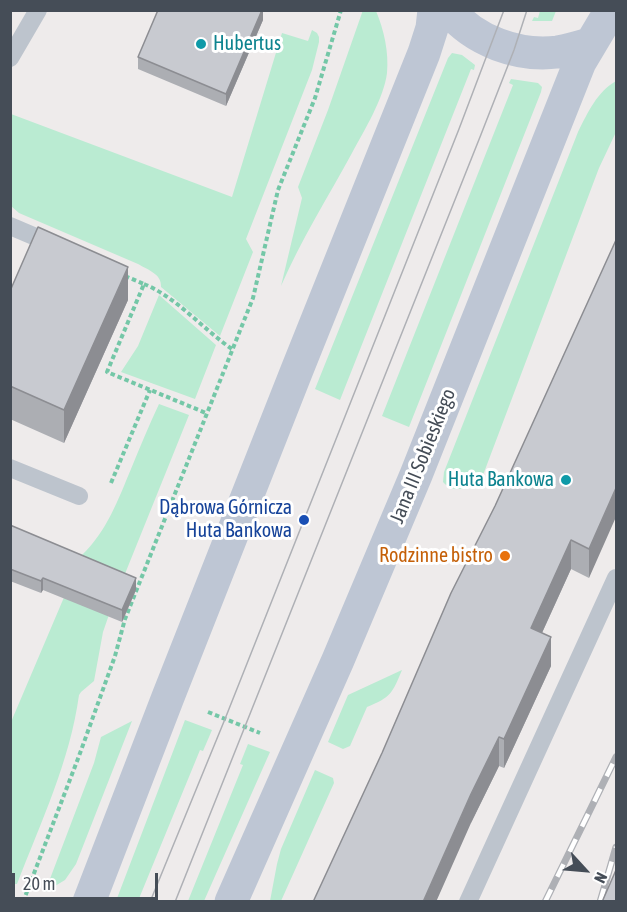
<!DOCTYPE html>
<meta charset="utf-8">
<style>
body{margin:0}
#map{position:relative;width:627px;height:912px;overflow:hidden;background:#eeebeb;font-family:"Asap Condensed",sans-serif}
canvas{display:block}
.frame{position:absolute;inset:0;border:12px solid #454d57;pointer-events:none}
.north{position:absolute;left:555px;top:840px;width:60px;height:60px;-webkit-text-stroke:4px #fff;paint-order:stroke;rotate:116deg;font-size:16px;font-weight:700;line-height:24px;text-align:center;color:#454d57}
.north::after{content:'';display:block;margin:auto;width:21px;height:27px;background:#454d57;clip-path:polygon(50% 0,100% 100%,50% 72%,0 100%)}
.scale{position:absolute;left:12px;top:873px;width:146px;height:27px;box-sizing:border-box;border:3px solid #454d57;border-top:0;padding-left:8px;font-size:18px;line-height:21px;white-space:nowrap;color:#454d57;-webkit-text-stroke:4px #fff;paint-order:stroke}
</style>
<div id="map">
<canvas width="627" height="912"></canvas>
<div class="frame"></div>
<div class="north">N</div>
<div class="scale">20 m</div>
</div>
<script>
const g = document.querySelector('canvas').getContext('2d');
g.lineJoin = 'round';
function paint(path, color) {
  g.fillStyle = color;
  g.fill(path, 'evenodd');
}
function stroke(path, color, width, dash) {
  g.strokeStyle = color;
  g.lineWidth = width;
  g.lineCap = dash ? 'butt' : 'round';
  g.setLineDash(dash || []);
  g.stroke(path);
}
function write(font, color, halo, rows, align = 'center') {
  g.font = font + ' "Asap Condensed",sans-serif';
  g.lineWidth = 6;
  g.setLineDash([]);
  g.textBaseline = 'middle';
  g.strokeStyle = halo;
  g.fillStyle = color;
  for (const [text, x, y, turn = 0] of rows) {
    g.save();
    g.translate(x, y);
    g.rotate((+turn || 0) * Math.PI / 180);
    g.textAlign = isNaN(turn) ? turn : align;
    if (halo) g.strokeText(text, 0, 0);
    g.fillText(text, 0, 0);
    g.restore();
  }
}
paint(new Path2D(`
 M363 10 376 11C384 30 389 52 387 73 384 98 364 131 352 153 328 197 301 240 281 286L302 198 298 187 328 110Z
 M540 11V10L556 11 552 21H532L534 17 538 18Z
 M312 30 317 33 319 37V42L312 70 246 239 253 252 220 336 161 287C162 274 148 270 138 264L19 213 11 206V114L232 197 282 33 308 41Z
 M452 53 462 55 475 65 474 70 471 69 340 400 315 389 448 58Z
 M511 79 538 83 542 87 541 92 409 427 382 416 513 85 509 83Z
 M616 81V132L599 168 480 483C467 487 454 495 443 482L444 472 578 132C588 112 597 92 616 81Z
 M159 295 216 345 195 399 121 372 138 346Z
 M159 404 189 415 112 606 103 632 94 681 81 692 79 695C70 761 41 822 17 884H11V722L82 555C107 531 118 500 131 469 140 447 149 425 159 404Z
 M402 670C392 694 391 697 367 707L350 746 343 749 328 742 348 695Z
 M185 720 212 730 203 751 200 750 138 901H116Z
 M132 721 76 864 65 880 45 892 94 763 101 737Z
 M248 744 270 752 204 901H188L243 765 240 764Z
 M315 770 333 778 334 783 281 901H270L277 864 281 849Z`), '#baebd2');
stroke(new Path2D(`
 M125 276 144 284 107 372 206 413
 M144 284C176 297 203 329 232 349
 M111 483 150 390
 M208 712 260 733
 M23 902 79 756 115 656 125 619 253 298 278 190 315 98 341 10`), '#74c7a7', 4, [4.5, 3]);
stroke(new Path2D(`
 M10 58 38 10
 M10 226 57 246
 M10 468 79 496
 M468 902 616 578`), '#bdc4cd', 18);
stroke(new Path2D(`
 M449 10C474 41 518 57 558 52 568 50 579 47 589 44
 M89 902 168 697 297 370 424 53 432 28 434 10
 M231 902 338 660 416 475 580 62 611 10`), '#bec6d4', 33);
stroke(new Path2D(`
 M150 902 225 719 459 129 504 10
 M175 902 480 137 514 50 527 10`), '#aeb0b5', 1.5);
const rail = new Path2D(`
 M545 902 616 757
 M600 902 616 847`);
stroke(rail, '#aeb0b5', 7);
stroke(rail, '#fff', 4.5, [14]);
paint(new Path2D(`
 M263 10V20L226 106 138 69V57Z
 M616 240 589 578 571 569 542 633 551 666 504 768 499 766 471 823 495 506Z
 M10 291 128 300 64 443 10 419Z
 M10 525 136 590 122 622 43 590 41 593 10 581Z`), '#acaeb3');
paint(new Path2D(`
 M262 10H263V20L226 106V94Z
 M128 267V300L64 443V410Z
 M616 488V517L589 578V549Z
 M571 540V569L531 657V628Z
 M43 578V590L41 593V581Z
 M136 578V590L122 622V610Z
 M551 637V666L504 768V739Z
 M499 737V766L471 823 436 902H423L471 794Z`), '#8c8d92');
const building = new Path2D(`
 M158 10H262L226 94 138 57Z
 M38 227 128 267 64 410 10 386V291Z
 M616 240V488L589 549 571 540 531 628 551 637 504 739 499 737 471 794 423 902H313L382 753 451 593 495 506Z
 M10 525 136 578 122 610 43 578 41 581 10 569Z
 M616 870V902H602Z`);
paint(building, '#c8cad0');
stroke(building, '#8c8d92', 1.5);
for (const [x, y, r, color] of [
 [201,44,6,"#0f9aa8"],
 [566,480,6,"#0f9aa8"],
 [304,520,6,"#1a4fb4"],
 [505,556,6,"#e8710a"]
]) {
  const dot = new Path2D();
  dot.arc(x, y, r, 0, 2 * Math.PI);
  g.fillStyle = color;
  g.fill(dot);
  stroke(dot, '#fff', 2);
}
write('20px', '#0d838f', '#fff', [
 ["Hubertus",213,44],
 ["Huta Bankowa",554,480,"right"]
], 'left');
write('20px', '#454d57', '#fff', [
 ["Jana III Sobieskiego",423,456,-68]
]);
write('20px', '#164399', '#fff', [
 ["Dąbrowa Górnicza",292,508],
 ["Huta Bankowa",292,531]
], 'right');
write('20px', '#c56008', '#fff', [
 ["Rodzinne bistro",493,556]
], 'right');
</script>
